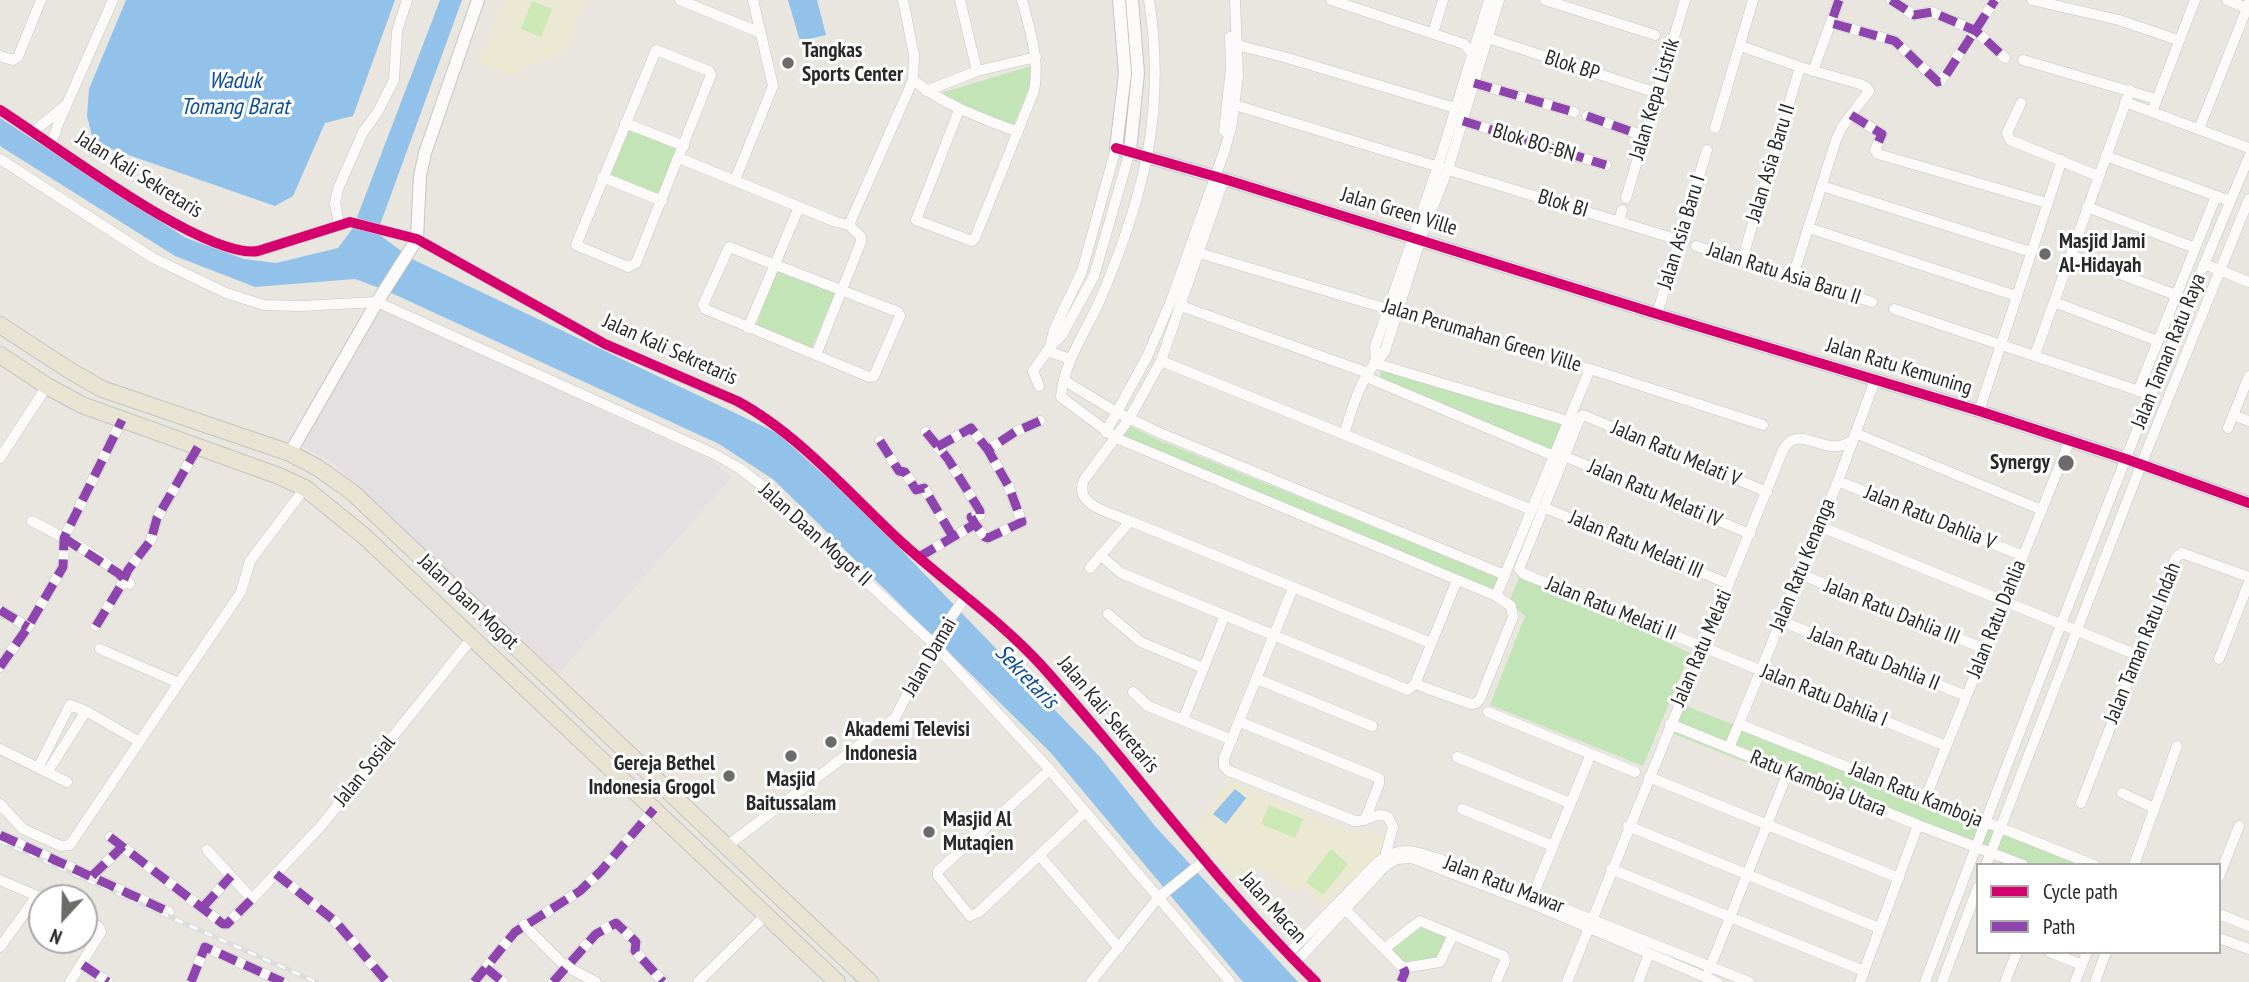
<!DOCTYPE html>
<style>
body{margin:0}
#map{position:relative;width:2249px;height:982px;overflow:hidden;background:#e8e6df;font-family:"PT Sans Narrow",sans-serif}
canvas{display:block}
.legend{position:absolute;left:1976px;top:863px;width:245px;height:91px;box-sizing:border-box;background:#fff;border:2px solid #a9a9a9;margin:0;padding:9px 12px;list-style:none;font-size:21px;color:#292929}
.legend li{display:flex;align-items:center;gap:14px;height:35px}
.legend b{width:35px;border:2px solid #a9a9a9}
.north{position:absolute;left:28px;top:884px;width:70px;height:70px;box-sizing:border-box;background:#fff;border:2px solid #a9a9a9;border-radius:50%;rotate:202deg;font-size:19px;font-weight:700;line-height:28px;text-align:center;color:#292929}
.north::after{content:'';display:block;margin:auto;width:24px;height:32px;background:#6c6b69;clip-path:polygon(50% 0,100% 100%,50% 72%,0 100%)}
</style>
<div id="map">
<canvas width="2249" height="982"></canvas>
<ul class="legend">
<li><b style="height:9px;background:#d6006c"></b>Cycle path</li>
<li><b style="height:9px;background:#8e44ad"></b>Path</li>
</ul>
<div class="north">N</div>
</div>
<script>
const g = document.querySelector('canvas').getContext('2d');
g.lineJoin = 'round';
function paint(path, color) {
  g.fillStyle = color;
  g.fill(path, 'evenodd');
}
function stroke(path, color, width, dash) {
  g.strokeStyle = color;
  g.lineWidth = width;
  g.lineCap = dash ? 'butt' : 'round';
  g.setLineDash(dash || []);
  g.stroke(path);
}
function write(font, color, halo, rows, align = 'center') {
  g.font = font + ' "PT Sans Narrow",sans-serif';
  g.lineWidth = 6;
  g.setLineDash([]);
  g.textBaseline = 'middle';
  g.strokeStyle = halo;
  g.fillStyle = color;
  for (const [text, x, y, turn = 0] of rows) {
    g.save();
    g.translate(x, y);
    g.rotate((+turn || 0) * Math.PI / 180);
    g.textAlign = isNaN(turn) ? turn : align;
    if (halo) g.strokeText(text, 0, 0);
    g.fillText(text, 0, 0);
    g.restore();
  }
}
paint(new Path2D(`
 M376 306 712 461 732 477 556 676 329 459 295 443Z`), '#e4e0e2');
paint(new Path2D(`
 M504 0H585L564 53 517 70 514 77 479 63Z
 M1229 781 1348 831H1368L1387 838V847L1325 905 1300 886 1294 891 1259 867 1242 885 1191 834Z`), '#ebe8d3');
paint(new Path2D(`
 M1034 65 1032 81 1012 129 938 94Z
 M625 124 682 146 661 199 604 176Z
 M778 266 836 290 811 350 756 326Z
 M1381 365 1564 423 1551 453 1380 383Z
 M1124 423 1156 439 1507 581 1500 598 1114 436Z
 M1521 573 1690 653 1643 766 1490 705 1525 616 1509 602Z
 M1676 702 2090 865H2007L1963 848 1664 730Z
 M1420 925 1450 936 1437 960 1405 963 1392 950Z`), '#c2e4b7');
paint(new Path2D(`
 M532 1 552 9 541 37 521 29Z
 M1269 805 1303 819 1295 838 1261 824Z
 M1331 849 1348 864 1323 895 1306 882Z`), '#cbe8b5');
paint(new Path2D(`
 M126 0H395L353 116 325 123 293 196 275 206 94 143 87 116 89 89Z
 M440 0H462L377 233 412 259 777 433 862 509 1100 757 1155 826 1298 982H1243L1051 753 774 480 719 444 385 290 355 279 255 287 175 256 0 146V118L186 238 244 259 276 263 338 248 353 228Z
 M788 0H817L826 35 800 41Z
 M1235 789 1246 798 1226 824 1213 814Z`), '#92c2ea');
const minor = new Path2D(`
 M680 0 761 33
 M960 0 977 71
 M1149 0C1166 109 1145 192 1103 293 1089 328 1064 359 1061 397L1116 438 1496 596 1511 606 1513 617 1480 699 1476 703 1471 704 1415 684
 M1331 0 1464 44 1471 52
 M1545 0 1655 35
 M1891 0 1914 15 1932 12 1976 31 2005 58
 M2032 0 2119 20 2178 40
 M2227 0 2247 8
 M1831 23 1895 41 1937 81 1940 82 1995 0
 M1433 33 1443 0
 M1488 38 1657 93
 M1237 45 1284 57 1455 108
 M1741 46 1800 67 1860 84 1866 87 1869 91 1842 127 1836 140 1793 276
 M656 50 709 71 711 75 636 263 628 267 576 245Z
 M0 56 13 60 18 57 41 0
 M2023 60 2156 99
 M1813 71 1839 0
 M913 80C944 105 981 118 1018 132
 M1474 83 1574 112
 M926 91 977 71 1036 57
 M2125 102 2249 148
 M2021 103 2007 133 2010 140 2098 176
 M1235 105 1679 240
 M0 110C51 142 205 260 258 251L350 222 417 239 605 344 737 401C797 433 848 492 898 539 944 582 998 618 1041 665 1135 769 1216 884 1316 982
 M959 110 916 220 972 241 975 238 1034 91C1040 59 1030 31 1022 0
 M2152 112 2195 0
 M1851 115 1882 134 1875 150 1878 154 2047 203
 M1587 116 1644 136
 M1463 121 1606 165
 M625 123 684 146
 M1715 128 1753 0
 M2199 129 2249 3
 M34 131 65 106
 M1224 131 1231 68 1230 37
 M52 143 58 124 113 0
 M2106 156 2230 201
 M679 158 836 222 849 225 861 237V242L816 355
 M0 159 153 258 226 293 264 305 301 306 377 302 714 454 739 468 760 484 933 643 1050 770 1230 982
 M602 177 662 201
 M1224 179 1161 361 1129 419 1084 480C1073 506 1112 513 1130 521L1431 643
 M735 180 773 86 753 0
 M1822 186 2031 252
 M1626 198 1685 0
 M2087 207 2195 248
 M1619 221 1622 210
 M339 224 335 203 338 189 363 132 377 113 394 80 397 31 407 0
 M849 225 913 80 914 55 903 0
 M1809 228 2016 296
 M1696 246 1872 302
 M729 247 898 312 900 316 874 376 869 377 705 309 703 305Z
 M1199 253 1590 369 1763 425
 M2070 255 2176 295
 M1742 260 1800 67
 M2204 264 2249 282
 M2054 302 2158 341
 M1181 306 1368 373
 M1894 309 2151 395
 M1657 314 1707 150
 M748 328 799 207
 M1050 347 1062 335 1094 276 1130 151
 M1047 351 1070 359
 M2035 355 2130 90
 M1376 360 1375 347 1438 166 1489 0
 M1161 361 1532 510
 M1374 363 1568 421
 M1366 377 1554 456
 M1065 381 1118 413 1160 433 1505 575
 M1039 386 1033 371 1050 347 1054 330 1082 271 1116 148
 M2138 391 2216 196
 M1979 411 2062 160
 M2233 415 2249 421
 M2228 428 2249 376
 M926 432 948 459 980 511V515L971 517 975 524
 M1106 432 1147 357 1171 301 1225 149 1231 128 1238 76 1235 0
 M1855 433 2042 510
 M1344 434C1351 413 1357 390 1369 372 1374 363 1380 359 1385 351L1423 232 1448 169 1499 0
 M880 441 899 471 905 472 916 490 924 488 953 537
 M937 447 971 428 988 450 1015 432 1040 421
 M1564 456 1750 534
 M0 458 47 386
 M1838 481 2023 556
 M1767 492 1583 415 1580 418 1519 569 1524 574 1946 746
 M1543 507 1729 584
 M32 521C65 539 104 557 130 584
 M1819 526 2137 655
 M1100 555 1121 573 1408 690 1415 684 1457 580
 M919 557 975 524 985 537 988 538 1022 522 1009 487 988 450
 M1090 568 1130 521
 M1800 574 1985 649
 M1293 588 1224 758V766L1229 771 1355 821C1367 822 1376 811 1388 817L1393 827 1386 853 1390 860
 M1496 596 1590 369
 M0 610 28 627
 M1108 614 1141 642 1203 668
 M1781 621 1966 696
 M96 626 122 584 128 570 151 540 157 518 198 447
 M2219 659 2249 582
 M0 667 28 627 63 567 64 538 122 420
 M1257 679 1372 726
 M179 683 241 592 250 561 305 488
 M1133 692 1148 706 1232 740
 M1488 712 1635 772
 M1183 720 1224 617
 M1240 722 1379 778V784L1365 820
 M1670 724 1918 825 2023 865
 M1739 724 2094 865
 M1729 748 1838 481 1875 380
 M0 749 67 782
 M1457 757 1570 803
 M39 766 70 705 86 711 138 741
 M48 771 86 711
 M1044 775 938 871V876L970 916 979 912 1085 812
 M1649 777 1899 878
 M2122 793 2154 808
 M1925 799 2070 440
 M2081 803 2176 557 2182 553 2249 577
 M0 804 23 829 61 846 70 845 179 683 100 649
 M1462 809 1553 846
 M1628 826 1879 928
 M0 835 169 912
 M110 837 223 924H227L252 899
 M727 846 895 718 933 643 967 595
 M207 850 252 899 321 826 472 638
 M1040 856 1119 948
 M1986 865 2141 465 2249 199
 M2134 865 2177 746
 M1611 869 1864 971
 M276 874 335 921 387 982
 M92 876 123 846
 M2219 877 2239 826
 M0 880 42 898
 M1533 895 1591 754
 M203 907 231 876
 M1343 907 1403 968 1405 972 1401 982
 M2219 914 2249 926
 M524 925 565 966 596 982
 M2219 938 2249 949
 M0 947 37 896
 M1385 948 1420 921 1504 956 1505 961 1496 982
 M2050 952 2082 965
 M1288 954 1377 863C1402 843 1418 852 1444 861L1749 982
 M1296 962 1387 864 1397 859 1412 858 1530 903 1717 982
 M83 965 108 982
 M486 968 503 982
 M1403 968 1440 962 1453 935
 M1709 970 1788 772
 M70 982 101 932 99 927 84 918
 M191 982 205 947 283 982
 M474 982 515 932 580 891 601 871 654 809
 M553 982 596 934 616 923 636 942 635 951 663 982
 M698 982 766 915
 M1091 982 1158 898 1204 861
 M1567 982 1783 450C1799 420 1827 461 1852 440
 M1638 982 1649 954
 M1860 982 1918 825
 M1925 982C2029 706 2134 429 2249 157
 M1942 982 1978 887
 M2005 982 2017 952
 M2075 982 2087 952
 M2095 982 2106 952`);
const tertiary = new Path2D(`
 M1119 0 1125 73 1116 148 1224 179 1657 314 1979 411 2126 459 2249 503
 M1130 151 1138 73 1132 0
 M290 453 377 302 417 239 420 176 425 153 478 0`);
const trunk = new Path2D(`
 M0 325 69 370 102 389 290 453 318 468 352 492 870 982
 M0 355 47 386 82 405 279 476 305 488 364 536 837 982`);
stroke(minor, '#c6c4c5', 11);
stroke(tertiary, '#c6c4c5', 14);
stroke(trunk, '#c4c3c1', 18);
stroke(minor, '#fcfbfa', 10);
stroke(tertiary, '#fcfbfa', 12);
stroke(trunk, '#e8e3d2', 16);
const rail = new Path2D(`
 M0 841 316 982`);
stroke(rail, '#ddddde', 5);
stroke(rail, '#fff', 2.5, [8]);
stroke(new Path2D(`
 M1839 0 1831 23 1895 41 1938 82 1942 81 1995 0
 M1891 0 1914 15 1932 12 1976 31 2005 58
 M1474 83 1574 112
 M1851 115 1882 134 1875 150
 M1587 116 1644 136
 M1463 121 1606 165
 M926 432 948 459 980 511V515L971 517 975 524
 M880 441 899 471 905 472 916 490 924 488 953 537
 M937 447 971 428 988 450 1015 432 1040 421
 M64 538 118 573 127 582
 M919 557 975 524 985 537 988 538 1022 522 1009 487 988 450
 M0 610 28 627
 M96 626 122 584 128 570 151 540 157 518 198 447
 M0 667 28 627 63 567 64 538 122 420
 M0 835 169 912
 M110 837 223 924H227L252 899
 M276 874 335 921 387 982
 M92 876 123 846
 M203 907 231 876
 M83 965 108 982
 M486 968 503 982
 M191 982 205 947 283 982
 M474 982 515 932 580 891 601 871 654 809
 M553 982 596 934 616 923 636 942 635 951 663 982
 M1401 982 1405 972 1403 968`), '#8e44ad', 9, [18, 9]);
stroke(new Path2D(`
 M0 110C51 142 205 260 258 251L350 222 417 239 605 344 737 401C797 433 848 492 898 539 944 582 998 618 1041 665 1135 769 1216 884 1316 982
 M1116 148 1224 179 1657 314 1979 411 2126 459 2249 503`), '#d6006c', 10);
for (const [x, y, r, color] of [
 [788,63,7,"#6c6b69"],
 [2045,254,7,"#6c6b69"],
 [2066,463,9,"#6c6b69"],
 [831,742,7,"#6c6b69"],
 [791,756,7,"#6c6b69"],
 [729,776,7,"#6c6b69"],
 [929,832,7,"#6c6b69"]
]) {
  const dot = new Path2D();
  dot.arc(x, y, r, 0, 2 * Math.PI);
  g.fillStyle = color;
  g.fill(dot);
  stroke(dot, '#fff', 2.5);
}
write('bold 21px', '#292929', '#fff', [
 ["Tangkas",802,51],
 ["Sports Center",802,75],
 ["Masjid Jami",2059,242],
 ["Al-Hidayah",2059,266],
 ["Synergy",2050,463,"right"],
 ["Akademi Televisi",845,730],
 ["Indonesia",845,754],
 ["Gereja Bethel",715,764,"right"],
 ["Indonesia Grogol",715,788,"right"],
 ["Masjid",791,780,"center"],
 ["Baitussalam",791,804,"center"],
 ["Masjid Al",943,820],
 ["Mutaqien",943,844]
], 'left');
write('21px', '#292929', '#fff', [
 ["Blok BP",1572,66,18],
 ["Jalan Kepa Listrik",1655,99,-73],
 ["Blok BO-BN",1534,143,17],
 ["Jalan Asia Baru II",1771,163,-73],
 ["Jalan Kali Sekretaris",139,175,32],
 ["Blok BI",1563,204,17],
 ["Jalan Green Ville",1399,212,17],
 ["Jalan Asia Baru I",1682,232,-73],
 ["Jalan Ratu Asia Baru II",1784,274,18],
 ["Jalan Perumahan Green Ville",1482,336,17],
 ["Jalan Kali Sekretaris",670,350,24],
 ["Jalan Taman Ratu Raya",2169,351,-68],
 ["Jalan Ratu Kemuning",1899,367,17],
 ["Jalan Ratu Melati V",1676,454,23],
 ["Jalan Ratu Melati IV",1655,494,23],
 ["Jalan Ratu Dahlia V",1930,518,22],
 ["Jalan Daan Mogot II",815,535,42],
 ["Jalan Ratu Melati III",1636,545,23],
 ["Jalan Ratu Kenanga",1803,565,-68],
 ["Jalan Daan Mogot",468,602,43],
 ["Jalan Ratu Melati II",1611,609,22],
 ["Jalan Ratu Dahlia III",1892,612,22],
 ["Jalan Ratu Dahlia",1997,619,-68],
 ["Jalan Taman Ratu Indah",2143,643,-68],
 ["Jalan Ratu Melati",1702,648,-67],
 ["Jalan Damai",930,657,-60],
 ["Jalan Ratu Dahlia II",1874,659,22],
 ["Jalan Ratu Dahlia I",1824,696,22],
 ["Jalan Kali Sekretaris",1108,715,50],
 ["Jalan Sosial",365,771,-51],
 ["Ratu Kamboja Utara",1818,784,22],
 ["Jalan Ratu Kamboja",1916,795,22],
 ["Jalan Ratu Mawar",1504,885,21],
 ["Jalan Macan",1273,908,48]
]);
write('italic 23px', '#0d4e9a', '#fff', [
 ["Waduk",235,81],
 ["Tomang Barat",235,107],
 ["Sekretaris",1026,677,46]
]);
</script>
